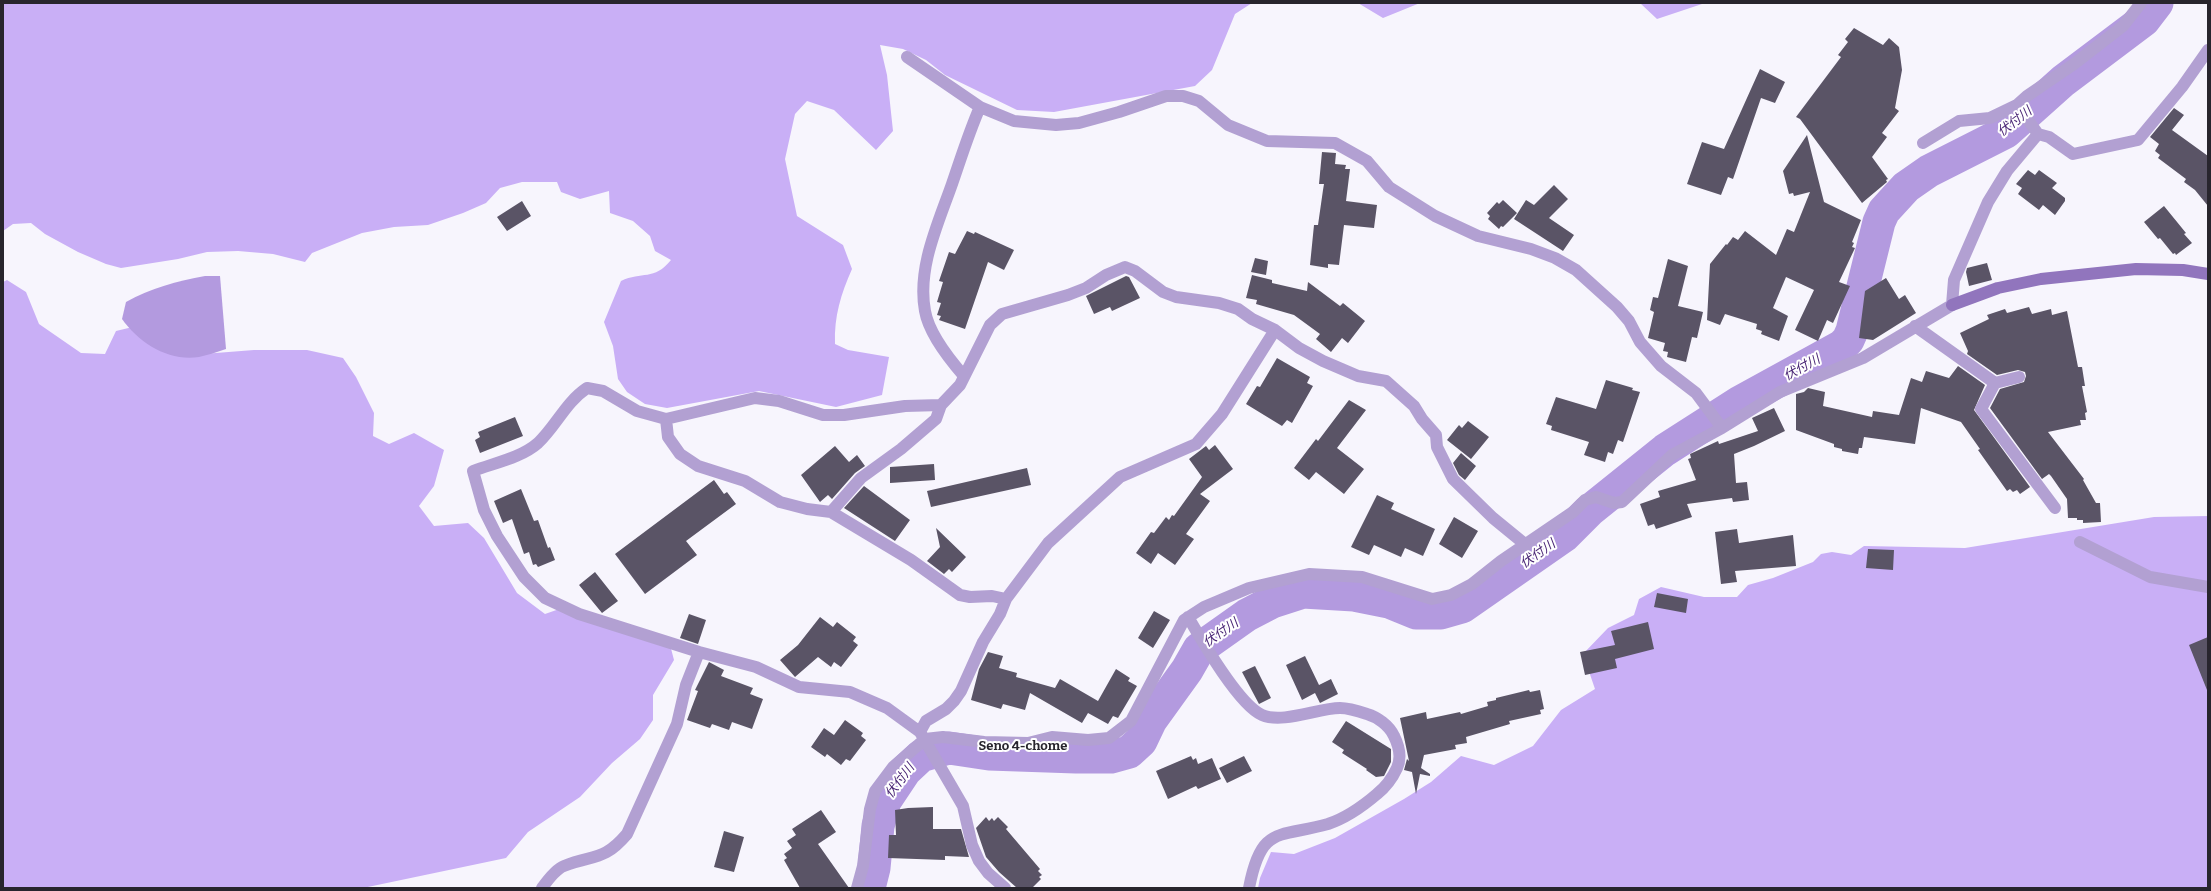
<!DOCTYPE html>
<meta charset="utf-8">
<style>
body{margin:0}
#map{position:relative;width:2211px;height:891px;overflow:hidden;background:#f7f5fd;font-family:Bitter,serif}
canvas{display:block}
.frame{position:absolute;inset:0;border:4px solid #28252d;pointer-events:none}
</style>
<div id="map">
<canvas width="2211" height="891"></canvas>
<div class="frame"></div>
</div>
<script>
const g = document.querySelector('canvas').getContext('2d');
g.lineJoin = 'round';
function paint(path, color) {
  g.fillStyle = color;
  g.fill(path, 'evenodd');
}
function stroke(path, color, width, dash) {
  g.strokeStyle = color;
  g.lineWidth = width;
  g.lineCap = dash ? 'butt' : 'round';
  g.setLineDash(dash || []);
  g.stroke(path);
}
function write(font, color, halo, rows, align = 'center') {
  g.font = font + ' Bitter,"Noto Sans JP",serif';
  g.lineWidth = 4;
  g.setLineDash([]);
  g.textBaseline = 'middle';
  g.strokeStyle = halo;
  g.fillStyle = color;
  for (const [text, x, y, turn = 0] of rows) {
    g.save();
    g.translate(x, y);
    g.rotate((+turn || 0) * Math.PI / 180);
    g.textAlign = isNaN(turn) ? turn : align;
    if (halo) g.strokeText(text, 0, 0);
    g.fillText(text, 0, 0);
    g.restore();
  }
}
paint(new Path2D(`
 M3 3H1252L1235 14 1212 70 1195 86 1054 112 1017 110 945 75 926 60 903 49 880 45 887 75 893 131 876 150 834 110 807 101 795 114 785 159 797 216 843 245 852 269C841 294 834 316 835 344L848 350 889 357 882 395 836 407 759 391 667 408 645 404 627 392 618 379 613 346 604 322 621 281C642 271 654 281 671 260L655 251 650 236 633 221 610 213 609 191 580 199 561 192 557 182H522L500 188 486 203 463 213 428 225 394 227 362 233 312 253 305 262 273 254 238 251 207 252 178 259 121 268 106 264 78 252 45 234 31 223 13 224 3 231Z
 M1358 3H1420L1383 18Z
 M1640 3H1705L1657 19Z
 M7 280 26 292 39 324 81 353 105 354 116 331 141 325 203 354 254 350H307L343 358 356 377 374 413 373 436 389 444 414 433 444 450 434 486 419 506 434 526 468 523 484 538 517 593 545 614 565 607 669 641 674 660 653 695V720L640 739 612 763 580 797 528 832 506 858 363 888H3V282Z
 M2208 516V888H1258L1260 878 1271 852 1294 854 1335 838 1404 799 1431 782 1461 756 1494 765 1533 746 1561 710 1595 689 1583 654 1608 628 1634 615 1639 599 1661 587 1704 597H1737L1748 585 1773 578 1813 562 1821 554 1832 552 1851 555 1864 546 1965 548 2154 517Z`), '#c9aff6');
paint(new Path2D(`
 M205 276H220L226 349C217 352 208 355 199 357 169 362 139 343 122 319L126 302C151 288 177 281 205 276Z`), '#b39adf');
stroke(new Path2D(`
 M869 888 874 868 878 826 885 801 905 771 921 756 949 748 989 754 1076 757H1111L1129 752 1141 741 1151 720 1187 670 1199 649 1247 615 1272 602 1303 592 1354 595 1389 602 1416 613H1441L1462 607 1564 536 1589 511 1665 450 1740 402 1842 346 1848 340 1852 331 1879 222 1884 211 1906 187 1929 171 2006 132 2063 81 2144 20 2157 3`), '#b39adf', 33);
paint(new Path2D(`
 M1854 28 1883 45 1889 38 1899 47 1902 70 1895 108 1899 111 1882 133 1887 137 1872 157 1888 179 1886 180 1887 182 1862 203 1800 119 1796 117 1841 57 1838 55 1848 42 1845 39Z
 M1760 69 1785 82 1775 103 1761 98 1733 179 1728 177 1721 195 1687 184 1702 142 1724 149Z
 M2174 108 2184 115 2172 130 2208 156V206L2195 190 2184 182 2186 179 2158 158 2160 155 2155 151 2159 144 2150 137Z
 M1807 135 1824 202 1861 220 1852 242 1854 243 1852 247 1855 248 1839 282 1850 286 1833 323 1827 320 1818 341 1795 330 1814 290 1786 277 1773 308 1788 316 1779 341 1761 334 1762 331 1756 329 1757 324 1725 314 1720 325 1707 320 1710 264 1726 244 1727 245 1733 237 1738 240 1745 231 1776 255 1787 229 1794 232 1810 192 1794 196 1793 193 1789 194 1783 171Z
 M1322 152 1336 153 1335 164 1346 165 1345 169H1350L1346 201 1377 205 1374 228 1344 225 1339 265 1328 264V268L1310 265 1314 225H1318L1323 190 1324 184H1319Z
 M2028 170 2035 175 2039 170 2057 183 2052 188 2065 198V201L2055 215 2043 205 2039 210 2018 194 2022 188 2016 184Z
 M1554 185 1568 199 1549 218 1574 235 1563 251 1514 219 1526 200 1534 205Z
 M1503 200 1517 213 1503 227 1501 226 1499 229 1488 219 1490 216 1487 213 1497 202 1499 204Z
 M522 201 531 216 507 231 497 217Z
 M2164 206 2186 233 2184 234 2192 243 2176 255 2175 253 2173 254 2160 238 2158 239 2144 222Z
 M967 231 974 234 975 232 1014 250 1004 270 988 262 965 329 939 320 941 316 937 315 941 303 937 302 943 282 939 281 949 252 955 254Z
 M1255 258 1268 261 1266 275 1251 272Z
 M1668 259 1688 266 1678 306 1703 312 1697 338 1692 337 1686 362 1667 357 1668 352 1663 351 1665 343 1648 338 1654 312 1650 310 1653 297 1658 298Z
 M1987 263 1992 280 1969 286 1966 272 1967 268Z
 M1252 275 1272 280V283L1307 291 1308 282 1340 306 1343 303 1365 321 1348 343 1342 338 1331 352 1316 339 1320 334 1294 315 1256 304 1257 300 1246 298Z
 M1126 276 1129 277 1140 298 1112 311 1110 307 1094 314 1086 296Z
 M1886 278 1899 299 1905 295 1916 313 1873 340 1859 338 1865 291Z
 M2029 307 2032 314 2051 309 2052 315 2067 311 2078 367H2082L2085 386H2082L2087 412 2085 413 2086 420H2080L2081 425 2048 432 2084 479 2083 480 2096 503H2100L2101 522 2083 523V520H2077V518H2068L2067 499 2051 476 2049 474 2042 479 1990 408 2000 389 2024 382 2026 376 2025 372 2018 370 1997 375 1967 354 1968 351 1960 333 1989 319 1987 315 2005 309 2007 313Z
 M1277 358 1310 377 1307 383 1313 386 1292 423 1287 420 1282 426 1246 404 1257 386 1260 387Z
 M1958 366 1985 385 1974 410 2030 487 2020 494 2017 490 2013 492 2010 489 2007 491 1978 450 1980 449 1961 422 1921 408 1915 444 1864 437 1862 448H1859L1858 454 1842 451V449L1834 447V444L1796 430V394L1804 392 1808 388 1825 392 1823 406 1872 417 1873 411 1899 415 1911 378 1922 382 1926 371 1949 378Z
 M1606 380 1633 388 1632 390 1640 392 1623 442 1618 440 1613 454 1608 452 1605 462 1584 455 1589 442 1551 430 1552 426 1546 424 1556 397 1596 409Z
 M1349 400 1366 410 1337 448 1364 469 1344 494 1316 472 1309 480 1294 468 1316 439 1318 441Z
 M1774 408 1785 431 1754 446 1734 454 1736 483 1747 482 1749 500 1733 502 1732 498 1687 504 1692 517 1656 529 1654 524 1648 526 1640 504 1660 497 1658 491 1696 480 1688 459 1691 458 1690 454 1718 441 1719 444 1758 431 1752 418Z
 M515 417 523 436 480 453 475 440 480 437 478 432Z
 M1468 421 1489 437 1471 459 1447 440 1459 425 1462 428Z
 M1215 445 1233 469 1200 494 1210 501 1186 534 1194 539 1175 565 1158 553 1151 564 1136 553 1151 532 1154 533 1166 517 1169 520 1172 515 1174 516 1202 477 1189 459 1206 446 1209 450Z
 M835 446 849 462 857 455 865 466 855 473 832 499 828 495 820 502 801 475Z
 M1461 453 1476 466 1465 480 1459 475 1453 463Z
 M934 464 935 480 890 483V467Z
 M1027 468 1031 485 931 507 927 491Z
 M714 480 724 494 727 492 736 504 686 541 697 555 645 594 615 554Z
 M864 486 910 520 895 541 844 508Z
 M521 489 534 521 538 520 548 548 550 547 555 560 538 567 536 564 533 565 529 552 524 554 512 519 503 523 494 501Z
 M1377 495 1394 503 1391 509 1435 529 1423 556 1405 548 1401 557 1374 545 1369 555 1351 547Z
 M1454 517 1478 531 1462 558 1439 544Z
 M936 528 966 557 952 572 949 569 944 574 927 561 940 547Z
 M1737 529 1739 543 1793 535 1796 566 1735 571 1737 582 1721 584 1715 532Z
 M1868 549 1894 550 1893 570 1866 568Z
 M595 572 618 601 602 613 579 585Z
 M1657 593 1688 599 1686 613 1654 607Z
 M1154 611 1170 620 1153 648 1138 638Z
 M689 614 706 620 698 644 680 638Z
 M820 617 833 627 837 622 856 637 853 641 858 645 841 667 834 662 831 667 818 657 795 677 780 660 798 645Z
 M1648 622 1654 649 1615 659 1617 668 1585 675 1580 652 1615 645 1611 631Z
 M2208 637V690H2207L2189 645Z
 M988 652 1003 656 999 668 1017 673 1016 677 1055 688 1060 679 1098 701 1116 669 1130 678 1128 681 1137 686 1118 718 1113 716 1108 724 1088 713 1082 723 1030 693 1025 710 1003 704 1001 709 971 700 979 669Z
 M1305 656 1319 685 1331 679 1338 694 1320 703 1315 693 1302 700 1286 665Z
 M709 662 724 670 721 676 753 688 750 694 763 699 752 729 732 722 729 730 712 724 710 728 687 720 698 691 695 690Z
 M1255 666 1271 698 1259 704 1242 672Z
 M1529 690 1530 692 1540 690 1544 709 1540 710 1541 714 1509 721 1510 724 1466 737 1467 743 1455 745 1456 749 1424 755 1421 768 1430 774V776L1420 774 1416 794 1412 772 1404 770 1407 759 1409 761 1400 718 1426 712 1427 719 1460 712 1461 714 1488 706 1487 702 1496 700V698Z
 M845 720 863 733 861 736 866 740 850 761 846 759 841 765 827 754 825 757 811 747 824 728 834 735Z
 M1346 721 1391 749V762L1384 776 1376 777 1366 770 1367 769 1342 753 1344 750 1332 742Z
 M1191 756 1193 760 1196 758 1198 764 1212 758 1221 779 1198 789 1196 786 1168 799 1156 771Z
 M1244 756 1252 771 1227 783 1219 768Z
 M933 807V829H961L969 857 945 856V860L888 858 889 835H896L895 810 908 808Z
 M821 810 836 832 818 844 849 888H800L784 860 787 858 784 854 792 848 787 841 796 835 792 829Z
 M986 817 989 821 992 818 994 821 998 817 1008 827 1006 829 1040 869 1038 871 1042 875 1039 877 1041 879 1032 888H1017L999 872 986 857 976 828Z
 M724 831 744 837 734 872 714 867Z`), '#5a5466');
stroke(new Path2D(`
 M907 57 980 107 1014 121 1056 125 1079 123 1119 112 1166 96H1183L1199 101 1228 125 1267 141 1335 143 1367 161 1389 187 1435 216 1478 236 1531 249 1555 258 1576 270 1617 307 1629 321 1640 342 1661 366 1696 393 1722 428
 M2017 105 2038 134
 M1923 143 1959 121 1990 118 2017 105 2027 96 2074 64 2123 26 2141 3
 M1915 326 1995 383 1981 409 2055 508
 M964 376C950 360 929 334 925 311 917 268 938 224 952 184 961 158 969 132 980 107
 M1995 383 2019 377
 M666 419 755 398 779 401 823 415H844L905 406 941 405
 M831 512 861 478 901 449 936 419 941 405 960 385 990 325 1002 314 1068 295 1086 288 1106 275 1125 267 1135 271 1163 292 1176 297 1219 303 1238 309 1252 319 1275 330 1299 348 1323 361 1358 376 1386 381 1414 406 1422 419 1436 435 1437 447 1453 479 1493 518 1526 545
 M2080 542 2150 577 2208 587
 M1188 617C1202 641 1239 705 1262 715 1283 724 1318 708 1340 708 1349 708 1358 711 1367 714 1377 717 1389 725 1394 736 1399 746 1402 757 1397 768 1392 779 1387 786 1377 794 1363 806 1346 818 1328 824 1278 838 1261 825 1249 888
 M920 732 887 708 850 692 799 687 756 667 699 652 579 614 545 598 524 577 497 536 484 510 473 471C494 463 521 458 538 443 556 426 566 402 587 388L603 391 637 411 666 419 668 437 680 454 698 466 745 481 780 502 807 509 831 512 911 560 960 595 970 597 992 596 1006 599
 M542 888C547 881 556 869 564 866 594 854 603 862 627 834L677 724 686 685 699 652
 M857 888 863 866 870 809 875 791 893 767 925 739 943 737 984 742 1028 743 1052 737 1088 740 1109 738 1131 721 1184 620 1204 607 1249 588 1309 574 1362 577 1432 599 1451 595 1472 584 1501 561 1573 512 1585 500 1596 497 1614 503 1622 502 1672 455 1722 428 1780 392 1863 358 1952 305 1954 280 1988 202 2007 171 2038 134 2049 137 2073 154 2138 140 2182 87 2208 50
 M1005 888 988 873 979 861 972 845 963 806 920 732 926 721 946 709 954 701 961 691 983 642 1000 614 1006 599 1048 543 1120 477 1196 444 1222 414 1275 330`), '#b2a0d2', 12);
stroke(new Path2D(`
 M1952 305 1998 288 2041 279 2136 269 2183 270 2208 274`), '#9175bd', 12);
write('italic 13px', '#482474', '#fff', [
 ["伏付川",2015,122,-38],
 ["伏付川",1802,368,-29],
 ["伏付川",1538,554,-35],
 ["伏付川",1221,633,-35],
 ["伏付川",900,781,-53]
]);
write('bold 13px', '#28252d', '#fff', [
 ["Seno 4-chome",1023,746]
]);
</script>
